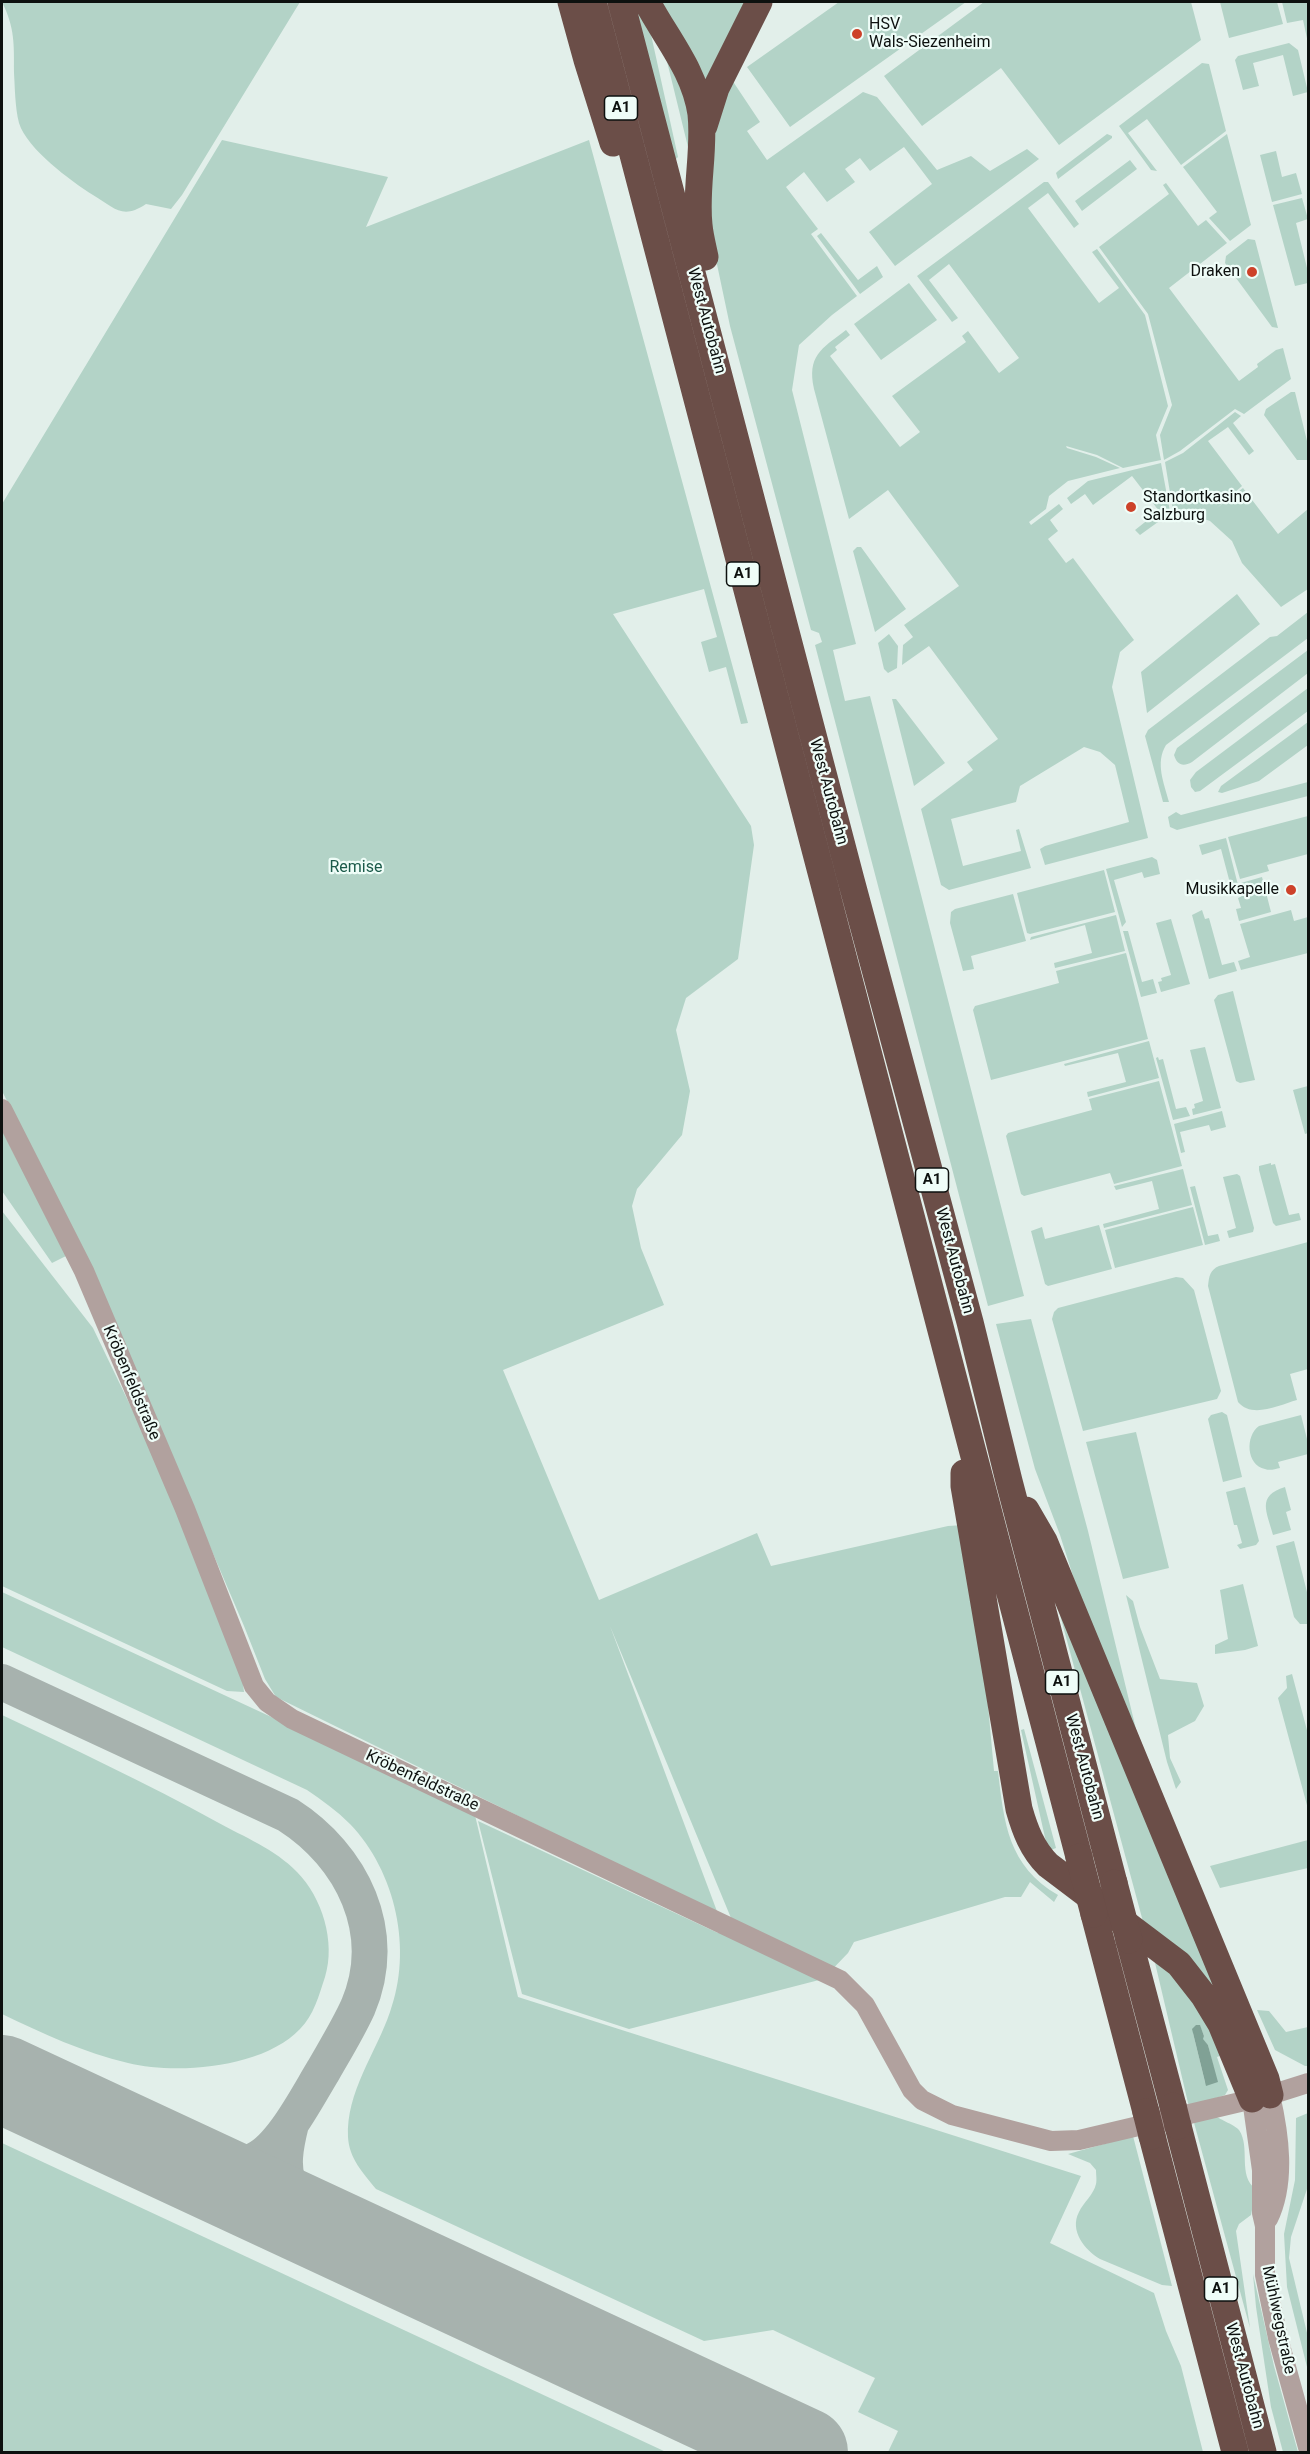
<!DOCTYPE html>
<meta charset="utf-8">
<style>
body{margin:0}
#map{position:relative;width:1310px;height:2454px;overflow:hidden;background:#e2efea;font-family:Roboto,sans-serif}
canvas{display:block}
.frame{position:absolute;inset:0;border:3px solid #0d110f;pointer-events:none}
</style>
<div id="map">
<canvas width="1310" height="2454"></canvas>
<div class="frame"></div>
</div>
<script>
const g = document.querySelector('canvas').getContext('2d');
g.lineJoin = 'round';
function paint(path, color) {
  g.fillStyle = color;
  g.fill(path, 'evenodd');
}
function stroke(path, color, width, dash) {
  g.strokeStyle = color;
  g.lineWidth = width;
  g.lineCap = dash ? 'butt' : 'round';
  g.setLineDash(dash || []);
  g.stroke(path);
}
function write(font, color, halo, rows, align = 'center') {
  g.font = font + ' Roboto,sans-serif';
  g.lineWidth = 4.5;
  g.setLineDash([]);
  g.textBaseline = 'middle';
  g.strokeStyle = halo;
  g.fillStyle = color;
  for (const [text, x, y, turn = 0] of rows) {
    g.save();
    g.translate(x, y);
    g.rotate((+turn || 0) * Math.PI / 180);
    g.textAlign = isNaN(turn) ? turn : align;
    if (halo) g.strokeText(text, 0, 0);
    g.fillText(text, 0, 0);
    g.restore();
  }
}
paint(new Path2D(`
 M2 2H300L182 195 171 209 146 204C122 220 115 208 93 195 71 181 27 149 19 123 15 107 15 89 14 73 14 44 15 28 2 2Z
 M632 2 648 21 678 157 675 160Z
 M654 2H750L705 102Z
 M839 2H966L790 127 747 67Z
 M984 2H1191L1201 40 1059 145 1001 68 922 126 884 76Z
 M1220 2H1277L1283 24 1229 38Z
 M1282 2H1308V43L1303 20 1287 23Z
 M662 41 683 78 692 145 688 147Z
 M1289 43 1298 50 1308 92 1293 96 1283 55 1253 63 1259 86 1243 90 1235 60 1238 56Z
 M1202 63 1209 64 1226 131 1181 165 1147 119 1128 133 1157 171 1151 170 1119 126Z
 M730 77 760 122 747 131 767 160 863 92 877 97 937 170 971 156 990 171 1027 149 1039 159 895 266 869 232 932 184 904 147 870 171 860 158 845 169 855 182 827 202 804 172 786 187 818 229 811 234 857 296 832 315 799 345 792 390 856 644 833 650 845 701 870 696 1024 1296 988 1306 815 645 822 642 819 633 811 630 730 326 711 236 706 181 715 120Z
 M1107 134 1112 136V138L1058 179 1056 173 1058 171Z
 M1227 134 1251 225 1230 241 1209 218 1217 212 1183 167Z
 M222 140 388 177 366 227 589 140 748 723 741 724 726 667 709 672 701 642 717 637 704 589 613 614 751 826 754 845 738 959 686 998 676 1030 690 1091 682 1135 637 1189 632 1206 641 1248 664 1305 503 1370 599 1600 757 1533 771 1566 948 1526 964 1525 984 1661 994 1771H998C1004 1823 1008 1866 1058 1895L1054 1902 1030 1882 1021 1897H1005L854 1942 848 1953 823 1979 629 2029 522 1994 478 1821 718 1933 731 1918 610 1626 718 1914 276 1697 265 1679 244 1626 90 1266 2 1091V504Z
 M1276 151 1282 177 1296 173 1302 194 1272 202 1260 155Z
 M1130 160 1137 169 1082 211 1075 201Z
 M1044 182H1048L1079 224 1074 228 1048 193 1028 208 1099 303 1119 288 1092 252 1097 249 1145 315 1168 406 1156 435 1161 460 1123 468 1097 455 1066 446 1067 448 1096 457 1120 468 1068 481 1049 496 1046 509 1029 522 1031 525 1059 504 1063 509 1050 520 1058 531 1048 539 1066 563 1073 558 1134 640 1120 652 1112 687 1148 838 1045 865 1040 849 1045 846 1129 822 1115 765 1100 752 1084 747 1020 786 1016 802 951 819 963 866 1021 851 1016 830 1019 829 1031 868 949 890 941 885 921 809 973 770 967 762 998 739 929 646 902 665 903 645 913 637 904 625 959 586 888 490 849 519 814 389C807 356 821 349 846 330L850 335 835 347 837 350 830 356 900 447 920 432 892 396 966 342 962 336 968 331 999 373 1019 358 949 264 929 280 958 318 952 322 917 276Z
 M1166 183 1198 226 1206 220 1227 243 1169 288 1239 381 1258 367 1257 364 1276 350 1283 348 1291 379 1244 414 1235 409 1180 451 1164 460 1160 435 1172 405 1148 314 1099 247 1169 194 1163 185Z
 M1302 198 1308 219 1296 223 1308 272V283L1295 286 1273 205Z
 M821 233 858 280 877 266 883 277 860 294 817 236Z
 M1248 239 1255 240 1278 328 1272 327 1225 263 1226 256Z
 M909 283 937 320 881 360 854 324Z
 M1291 392H1295L1308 445V460H1297L1264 415 1266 409Z
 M1235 412 1241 416 1233 423 1254 451 1249 455 1228 427 1208 441 1242 486 1217 508 1243 488 1278 534 1308 509V589L1281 607 1242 563 1232 541 1210 521 1195 516 1174 517 1165 462 1183 453Z
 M1161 463 1171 517 1158 522 1140 535 1135 530 1159 511 1132 476 1093 505 1085 494 1071 504 1067 498 1088 481Z
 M857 547H861L906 609 875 632 853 551Z
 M1237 594 1260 624 1147 713 1141 672Z
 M1308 612V638L1166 745C1155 763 1164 783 1169 802H1163L1145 736 1148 730 1270 637 1277 636Z
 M889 634 898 646 897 668 888 673 884 669 878 643Z
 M1308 650V673L1192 762C1183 767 1177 765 1174 755L1177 748Z
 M1308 688V711L1200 791 1195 792 1191 787 1190 780 1196 772Z
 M892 699H896L945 763 914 786Z
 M1308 722V745L1259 781 1222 793 1218 792 1221 786Z
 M1308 782V796L1177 830 1170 827 1168 817 1176 812 1181 815Z
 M1308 816V854L1267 865 1269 871 1240 879 1228 837Z
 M1226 838 1238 885 1231 887 1221 849 1202 855 1199 845Z
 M1152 857 1157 860 1160 874 1144 878 1142 872 1114 880 1126 922 1122 927 1106 869Z
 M1104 870 1115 912 1030 934 1027 933 1017 893Z
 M1262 877 1271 912 1239 921 1236 909 1241 908 1238 898 1244 895 1241 883Z
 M1013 894 1026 941 971 956 974 969 963 971 950 923 951 912 955 909Z
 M1202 910 1205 919 1209 918 1222 965 1234 962 1237 971 1209 979 1192 915Z
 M1291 910 1294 921 1308 917V953L1241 970 1238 961 1250 957 1240 924Z
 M1116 915 1125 951 1055 968 1054 963 1092 953 1085 925 1030 940 1031 937Z
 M1171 919 1190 984 1161 992 1158 982 1162 981 1161 978 1171 975 1156 923Z
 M1123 931H1128L1142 982 1153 979 1157 993 1141 997Z
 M1126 953 1148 1039 991 1080 973 1010 975 1006 1059 983 1056 971Z
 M1233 991 1255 1080 1240 1083 1236 1081 1214 1000 1218 995Z
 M1149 1041 1159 1078 1088 1097 1087 1092 1126 1082 1118 1053 1065 1066 1064 1064Z
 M1205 1047 1221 1108 1193 1115 1192 1109 1195 1108 1194 1104 1203 1101 1190 1050Z
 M1158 1057 1159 1060 1163 1059 1176 1109 1186 1107 1190 1116 1173 1120 1156 1058Z
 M1159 1081 1182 1166 1114 1184 1110 1173 1024 1196 1021 1194 1006 1136 1008 1133 1092 1110 1089 1099Z
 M1308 1086V1133L1305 1134 1293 1090Z
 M1222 1111 1226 1127 1211 1131 1209 1125 1180 1132 1185 1152 1181 1153 1174 1124Z
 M2 1130 66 1256 52 1263 2 1191Z
 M1271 1163V1165L1275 1164 1289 1215 1299 1213 1301 1220 1276 1226 1273 1223 1259 1170V1166Z
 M1183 1169 1192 1205 1104 1228 1103 1224 1159 1209 1152 1181 1116 1190 1114 1186Z
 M1237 1174 1240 1176 1254 1228 1253 1232 1229 1238 1227 1231 1236 1228 1223 1177Z
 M1195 1186 1208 1236 1218 1234 1220 1241 1205 1245 1190 1187Z
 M1193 1207 1203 1245 1115 1268 1105 1230Z
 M2 1211 93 1328 167 1482 241 1666 244 1692 227 1691 2 1586Z
 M1099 1225 1112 1269 1048 1286 1045 1284 1031 1231 1042 1227 1045 1239Z
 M1308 1242V1369L1290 1374 1297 1400C1279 1405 1252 1419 1238 1402L1208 1286C1209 1276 1210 1270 1219 1266Z
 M1176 1277 1183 1278 1194 1290 1221 1391 1217 1399 1083 1431 1052 1319 1054 1312 1058 1308Z
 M1031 1319 1088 1531 1143 1758 1081 1601 1060 1535 1035 1469 996 1324Z
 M1222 1412 1227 1415 1242 1477 1223 1482 1208 1419 1211 1415Z
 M1301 1415 1308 1443V1454L1278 1462 1280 1468C1275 1469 1270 1471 1265 1469 1246 1465 1245 1436 1259 1426Z
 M1136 1432 1169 1568 1123 1579 1086 1442Z
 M1245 1487 1259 1541 1256 1545 1240 1549 1237 1545 1242 1543 1237 1525H1234L1226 1492Z
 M1285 1487 1291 1510 1286 1512 1291 1530 1273 1535C1267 1512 1256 1496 1285 1487Z
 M1294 1541 1308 1596 1307 1624H1300L1294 1617 1276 1546Z
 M1243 1584 1258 1646 1245 1650 1215 1654V1645L1228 1639 1220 1590Z
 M1053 1589 1255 2072 1145 1929Z
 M2 1592 474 1811 518 1997 1081 2176 1050 2243 1154 2293 1166 2331 1181 2366 1203 2452H888L898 2431 858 2412 875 2378 773 2330 704 2341 376 2189C363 2173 349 2158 348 2137 346 2092 376 2053 390 2012 413 1950 396 1872 350 1824 337 1811 322 1800 307 1790L2 1647Z
 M1126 1595 1133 1601 1140 1627 1160 1679 1197 1683 1204 1706 1195 1721 1168 1735 1170 1758 1181 1782 1176 1789 1167 1762Z
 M1292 1674 1308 1734V1809L1278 1698 1287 1688 1286 1676Z
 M2 1715C74 1749 146 1783 217 1822 244 1837 275 1849 297 1872 322 1897 336 1942 325 1977 319 1995 314 2015 300 2029 263 2068 177 2075 128 2063 84 2053 42 2033 2 2014Z
 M1024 1729 1056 1848 1048 1851 1021 1730Z
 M1308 1840V1868L1220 1888 1210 1866Z
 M1152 1950 1182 1976 1222 2055 1217 2057 1228 2090 1225 2095 1189 2107ZM1200 2026 1204 2036 1202 2039 1208 2045 1217 2082H1205L1193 2033V2029Z
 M1257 2010 1269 2011 1286 2032 1308 2027V2066H1305L1275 2050Z
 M1308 2113V2186L1291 2237 1289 2258 1308 2337V2371L1287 2287 1284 2234 1295 2180 1296 2118Z
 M1215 2116C1220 2119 1236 2126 1239 2130 1251 2147 1237 2176 1256 2189L1251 2215 1239 2224 1236 2231 1250 2328 1193 2119Z
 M1133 2136 1172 2286 1162 2285 1100 2259C1085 2250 1069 2231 1079 2212 1083 2203 1094 2194 1096 2184 1097 2181 1096 2174 1096 2170L1090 2163 1068 2154Z
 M2 2143 666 2452H2Z
 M1253 2274 1274 2366 1298 2452H1283L1271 2407 1256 2307Z`), '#b3d3c7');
paint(new Path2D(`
 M1196 2025H1200L1204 2036 1203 2039 1208 2045 1218 2082 1206 2086 1193 2033 1192 2029Z`), '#80a195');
stroke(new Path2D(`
 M2 1682 288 1815C352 1856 390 1932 358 2007 348 2029 335 2050 323 2071 307 2097 282 2147 255 2160 239 2168 219 2169 202 2172
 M291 2124C278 2176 285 2187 319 2227`), '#a7b2ae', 36);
stroke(new Path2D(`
 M2 2079 804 2452`), '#a7b2ae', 88);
stroke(new Path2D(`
 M2 1109 84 1271 185 1509 254 1686 267 1702 292 1719 840 1980 865 2005 912 2090 922 2100 952 2115 1051 2141 1079 2140 1270 2095 1308 2083
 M1252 2099 1262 2170V2213L1265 2226V2275L1278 2338 1308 2447
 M1268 2219C1286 2182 1279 2134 1270 2095`), '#b1a19e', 20);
stroke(new Path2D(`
 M571 2 587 60 613 143
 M593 2 1079 1857
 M621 2 851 880 970 1322 1009 1481 1114 1883
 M647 2C666 38 695 71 701 114 705 151 695 188 699 225 700 236 703 247 705 257
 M704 126 716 88 759 2
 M964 1473V1486L1019 1809C1025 1830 1032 1849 1048 1865L1179 1964 1204 1996 1221 2024 1252 2099
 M1026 1510 1044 1541 1266 2079 1270 2095
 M1094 1914 1146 2112
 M1129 1940 1173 2106
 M1178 2126 1263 2452
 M1152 2136 1235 2452`), '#6b4e48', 27);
stroke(new Path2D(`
 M1079 1857 1094 1914
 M1114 1883 1129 1940
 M1173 2106 1178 2126
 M1146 2112 1152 2136`), '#6b4e48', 27);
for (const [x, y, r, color] of [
 [857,34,6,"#cd422a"],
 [1252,272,6,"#cd422a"],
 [1131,507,6,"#cd422a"],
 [1291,890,6,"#cd422a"]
]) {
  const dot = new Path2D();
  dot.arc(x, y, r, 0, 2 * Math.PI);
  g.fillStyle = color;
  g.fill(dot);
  stroke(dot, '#effdf8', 2);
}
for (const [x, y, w] of [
 [621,108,33],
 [743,574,33],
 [932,1180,33],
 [1062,1682,33],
 [1221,2289,33]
]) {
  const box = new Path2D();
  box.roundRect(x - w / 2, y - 12, w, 24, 4.5);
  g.fillStyle = '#effdf8';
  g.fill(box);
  stroke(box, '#0d110f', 1.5);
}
write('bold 15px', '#0d110f', null, [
 ["A1",621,108],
 ["A1",743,574],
 ["A1",932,1180],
 ["A1",1062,1682],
 ["A1",1221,2289]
]);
write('16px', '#0d110f', '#effdf8', [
 ["HSV",869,25],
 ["Wals-Siezenheim",869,43],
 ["Draken",1240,272,"right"],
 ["Standortkasino",1143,498],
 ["Salzburg",1143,516],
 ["Musikkapelle",1279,890,"right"]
], 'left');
write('16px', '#0d110f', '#effdf8', [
 ["West Autobahn",706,321,75],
 ["West Autobahn",828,792,75],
 ["West Autobahn",954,1261,75],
 ["Kröbenfeldstraße",131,1383,67],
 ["West Autobahn",1084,1767,75],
 ["Kröbenfeldstraße",422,1781,25],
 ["Mühlwegstraße",1278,2320,78],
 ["West Autobahn",1244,2376,75]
]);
write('16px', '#1a5a49', '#effdf8', [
 ["Remise",356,868]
]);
</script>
